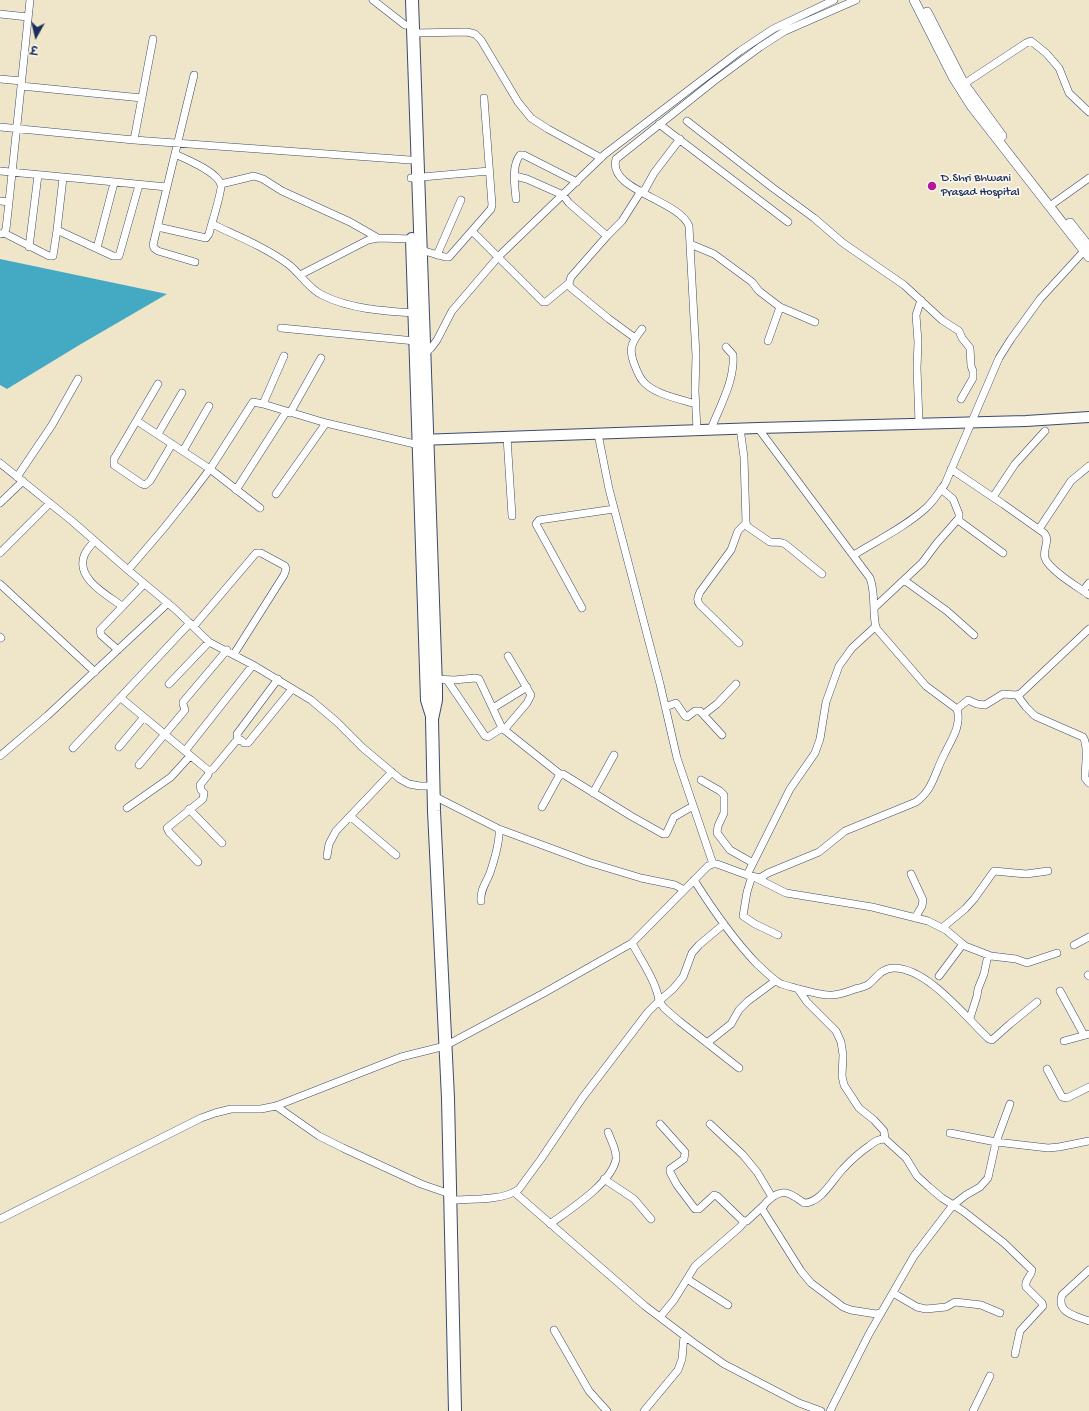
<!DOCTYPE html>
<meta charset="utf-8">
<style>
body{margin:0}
#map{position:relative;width:1089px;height:1411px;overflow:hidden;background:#efe6ca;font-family:"Gochi Hand","Playpen Sans Deva",sans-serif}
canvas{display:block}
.north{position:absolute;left:16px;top:16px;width:40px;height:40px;-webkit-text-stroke:3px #fbf7ec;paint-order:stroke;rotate:188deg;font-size:11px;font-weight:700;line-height:16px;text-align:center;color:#1b2f5e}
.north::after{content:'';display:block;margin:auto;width:14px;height:18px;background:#1b2f5e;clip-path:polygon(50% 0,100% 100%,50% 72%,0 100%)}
</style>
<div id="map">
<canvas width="1089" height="1411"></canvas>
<div class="north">उ</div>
</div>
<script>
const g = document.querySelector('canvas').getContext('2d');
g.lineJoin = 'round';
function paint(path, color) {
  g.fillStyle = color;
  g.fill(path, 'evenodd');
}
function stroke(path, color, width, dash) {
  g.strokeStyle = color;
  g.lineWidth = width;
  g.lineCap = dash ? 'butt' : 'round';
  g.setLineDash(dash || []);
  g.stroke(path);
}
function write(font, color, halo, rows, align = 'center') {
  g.font = font + ' "Gochi Hand",sans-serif';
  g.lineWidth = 3.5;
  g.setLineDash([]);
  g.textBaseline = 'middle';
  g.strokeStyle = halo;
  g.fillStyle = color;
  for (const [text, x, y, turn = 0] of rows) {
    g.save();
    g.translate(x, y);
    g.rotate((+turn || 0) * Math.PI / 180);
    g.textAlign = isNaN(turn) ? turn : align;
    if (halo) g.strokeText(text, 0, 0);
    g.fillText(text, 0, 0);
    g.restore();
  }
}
paint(new Path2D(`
 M0 259 167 294 81 344 7 389 0 385Z`), '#44aac4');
const minor = new Path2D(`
 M373 0 405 25
 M0 14 28 17
 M413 33 467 32 475 34 481 40 518 102 531 118 548 129 601 158
 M194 75 153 245 154 248 158 251 195 262
 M0 79 22 81
 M964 84 1026 43 1031 41 1046 53 1059 68 1069 93 1089 112
 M21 86 142 98
 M687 121 773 188 814 218 843 243 904 285 942 320 959 331 962 338 970 348 971 366 973 371V378L961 399
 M659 124 788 222
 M0 127 134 140 410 160
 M134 140 153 39
 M0 171 167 187
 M515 176 527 179 563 195 569 203 607 236
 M411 178 489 171
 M221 184 254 176 263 179 282 191 350 222 378 238
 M643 193 654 173 680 139
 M516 199C515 186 511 167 520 155H524L577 182
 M0 201 9 202
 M1054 203 1089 178
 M212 224C237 236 265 247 288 264 300 273 308 288 322 295 350 309 383 311 415 313
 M158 227 206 238 209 234C211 225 222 192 221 185 218 172 186 159 175 154
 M57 230 113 256H119L139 185
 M472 231 543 302H546L569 283
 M4 233 49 256H53L57 230 63 178
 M0 234 4 233 6 229 9 202 30 0
 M690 244 714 254 752 282 759 291 780 307 815 322
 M29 247 38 175
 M97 248 114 183
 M421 250 445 257H449L491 209 492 205 484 98
 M437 255 461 200
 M300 275 368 240 378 238 412 239
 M281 328 415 341
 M642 329C631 343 628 349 635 366 637 371 639 376 642 380 652 394 680 399 696 404
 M635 338 609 319 570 287 569 283 571 277 607 236 622 221 641 191
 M768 341 780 307
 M423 355 431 348 437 340 452 311 499 256 605 154 740 51 773 29 834 0
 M158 384 114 459V465L142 484 145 485 150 481 172 444
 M263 404 284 356
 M290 413 321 358
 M137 421 210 469 260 508
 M919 423 917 368 918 342 916 315 921 300
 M740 428 744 457 746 523 748 527 770 542C776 543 779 541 785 544L822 574
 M711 429C720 406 735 380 733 355L726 347
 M697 430 695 391 696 356 689 226C679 200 607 190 616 159L714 81 760 47 785 31 856 0
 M158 434 182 393
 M598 434 609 489 660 684 677 758 713 864
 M507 437 512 516
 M183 451 209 406
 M0 463 72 521 128 570 176 610 209 642 253 665 311 700 337 722 363 748 400 779 409 784 420 786H434
 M951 469 1003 504 1044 533C1051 541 1042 549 1045 558 1049 570 1078 587 1089 595
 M17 477 52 425 78 379
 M236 490 286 412
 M276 494 326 423
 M993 497 1015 464 1045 431
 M0 503 23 481
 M958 520 1003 553
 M1039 529 1071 481 1089 466
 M95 541C91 545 86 550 84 556 76 579 107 595 122 606
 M0 553 50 503
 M854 555C878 540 905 527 926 508 934 501 939 492 945 484L999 358 1011 339 1040 299 1084 251
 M128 570 164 528 188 498 210 469 253 402 263 404 326 423 419 445
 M904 580 947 611 974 635
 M0 584 95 672
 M1083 591 1089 583
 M582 608 536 524 539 520 614 509
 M874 608 922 563 937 543 959 518V514L953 499 941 489
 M194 626 256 553H261L285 566 286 569 284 575 234 654
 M0 637 1 638
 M739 643 700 605C696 600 698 597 700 592L731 550 738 531 746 523
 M118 650 101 635 100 630 144 584
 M436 679 454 680 475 678 479 679 502 728 561 775
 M447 680 485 736 488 737 502 728
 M169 684 209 642
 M1017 695 1026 707 1035 716 1083 737C1089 746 1085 766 1085 778L1089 783
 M121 698 209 771 213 769 236 741 241 740 244 743H248L292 689
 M665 707 676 703 685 716 687 717 695 711H700L722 735
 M493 708 527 687
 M957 709 968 700 977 704 985 705 1003 694 1016 695 1020 694 1089 629
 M704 714 717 704 736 684
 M504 730 527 703 531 695 508 656
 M238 740 237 734 278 679
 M119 747 144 717
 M73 748 190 623
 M185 751 253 665
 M0 756 47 716 168 603
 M139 765 185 710 183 704V702L227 650
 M701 780 720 791 724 795V813L718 826 717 833 730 850 753 863
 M593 793 614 755
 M434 796 499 829 588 862 641 878 675 885 684 890
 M542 807 559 776 563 774 631 816 663 834H666L667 832 674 817 693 806
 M127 808 171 777 190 756
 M189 809 222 843
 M350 816 396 855
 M327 856 329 844 336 831 392 772
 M198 862 169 832 167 828 203 799 204 793 201 790 200 785 208 775 209 771
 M911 874 923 900 922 906 915 918
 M747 875 790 789 815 753 820 739 826 702 839 666 852 648 876 626
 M752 876 747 892 743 916 755 924 778 935
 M756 878 786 893 872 907 928 921 946 930 965 946 991 956 1016 959 1027 963 1057 953
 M694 880C713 910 733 939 757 964 765 971 772 979 781 984 796 988 813 994 828 995 837 996 847 992 855 989 859 988 865 987 869 984 877 977 882 968 894 968 928 968 966 1018 989 1039L992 1040 1010 1024 1037 1002
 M481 901C480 890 486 883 490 873 494 861 500 841 499 829
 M724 924 699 945 692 953 683 977 673 989 659 1001 664 1008 679 1021 739 1068
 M942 928 965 909 974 899 994 871 1026 874 1048 871
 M1074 945 1089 937
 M1088 975 1089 976
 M939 976 963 944
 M798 989 807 1002 836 1031 841 1042 843 1055 842 1076 844 1085 859 1108 874 1120 884 1131 885 1139
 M1060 991 1084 1035
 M970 1018 977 996 978 989 984 974 988 955
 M1064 1041 1089 1034
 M707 1043 731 1024 739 1010 748 1001 775 981
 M1047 1069 1062 1097 1067 1098 1089 1087
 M276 1106 319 1136 343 1148 421 1184 450 1194
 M660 1124 685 1152 684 1159 670 1169V1172L677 1185 695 1209H699L712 1197 714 1195 717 1196 743 1221H747L763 1206
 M710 1124 743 1155 757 1172 772 1197
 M950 1133 996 1142 1048 1148 1059 1147 1089 1141
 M604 1179 634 1199 651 1219
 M514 1192 645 1306 694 1343 724 1364 799 1403 821 1411
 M450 1200C469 1199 504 1201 519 1189L541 1159 583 1097 648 1012 659 1001C657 983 641 960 632 943
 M0 1219 201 1118 215 1113 231 1109H261L276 1106 401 1057 445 1046 542 994 632 943 708 866 713 864H717L747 875 760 878 768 873 819 852 845 831 916 802C933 790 935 772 944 755 951 740 962 726 957 709L926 686 876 628C872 611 876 594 870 578L758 428
 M550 1224C569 1210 612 1183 616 1159 617 1150 611 1141 608 1132
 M1089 1270 1062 1295C1056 1313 1076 1316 1089 1321
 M687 1279 728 1305
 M893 1293 917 1307 926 1309 946 1307 955 1302 981 1305 1000 1313
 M881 1313 876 1314 851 1310 843 1307 811 1283 801 1271 762 1209C764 1204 766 1202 770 1199 784 1187 791 1194 804 1203 821 1203 833 1179 843 1169 851 1160 859 1153 869 1146 874 1142 878 1139 885 1139L906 1158 917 1176 929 1187 942 1198 963 1211 1004 1243 1032 1270C1031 1277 1024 1280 1026 1287L1042 1303 1043 1306 1020 1331 1015 1354
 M660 1317 674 1300 695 1266 740 1227 745 1221
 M554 1330 589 1391 607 1411
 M644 1411 678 1370 682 1359 684 1336
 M830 1411 869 1334 914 1256 953 1205 966 1195 980 1187 988 1178 996 1142 1010 1104
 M973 1411 990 1376`);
const tertiary = new Path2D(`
 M914 0 953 77 972 107 1089 257
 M927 12 964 84 1002 136
 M1070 223 1089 247`);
const secondary = new Path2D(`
 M419 440 758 428 1026 421 1089 417`);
const primary = new Path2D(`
 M412 0 436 687V700L432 719 434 811 448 1098 455 1411
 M412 239 427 700 432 716`);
stroke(minor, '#3b4a6e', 8);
stroke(tertiary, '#3b4a6e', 10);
stroke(secondary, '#3b4a6e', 12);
stroke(primary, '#3b4a6e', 14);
stroke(minor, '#fff', 7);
stroke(tertiary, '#fff', 9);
stroke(secondary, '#fff', 10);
stroke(primary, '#fff', 12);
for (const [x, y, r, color] of [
 [932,186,5,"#b5179e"]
]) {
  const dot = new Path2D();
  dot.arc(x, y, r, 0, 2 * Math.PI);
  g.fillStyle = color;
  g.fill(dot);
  stroke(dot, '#fbf7ec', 1.5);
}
write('12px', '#1b2f5e', '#fbf7ec', [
 ["D.Shri Bhwani",941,179],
 ["Prasad Hospital",941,193]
], 'left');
</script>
